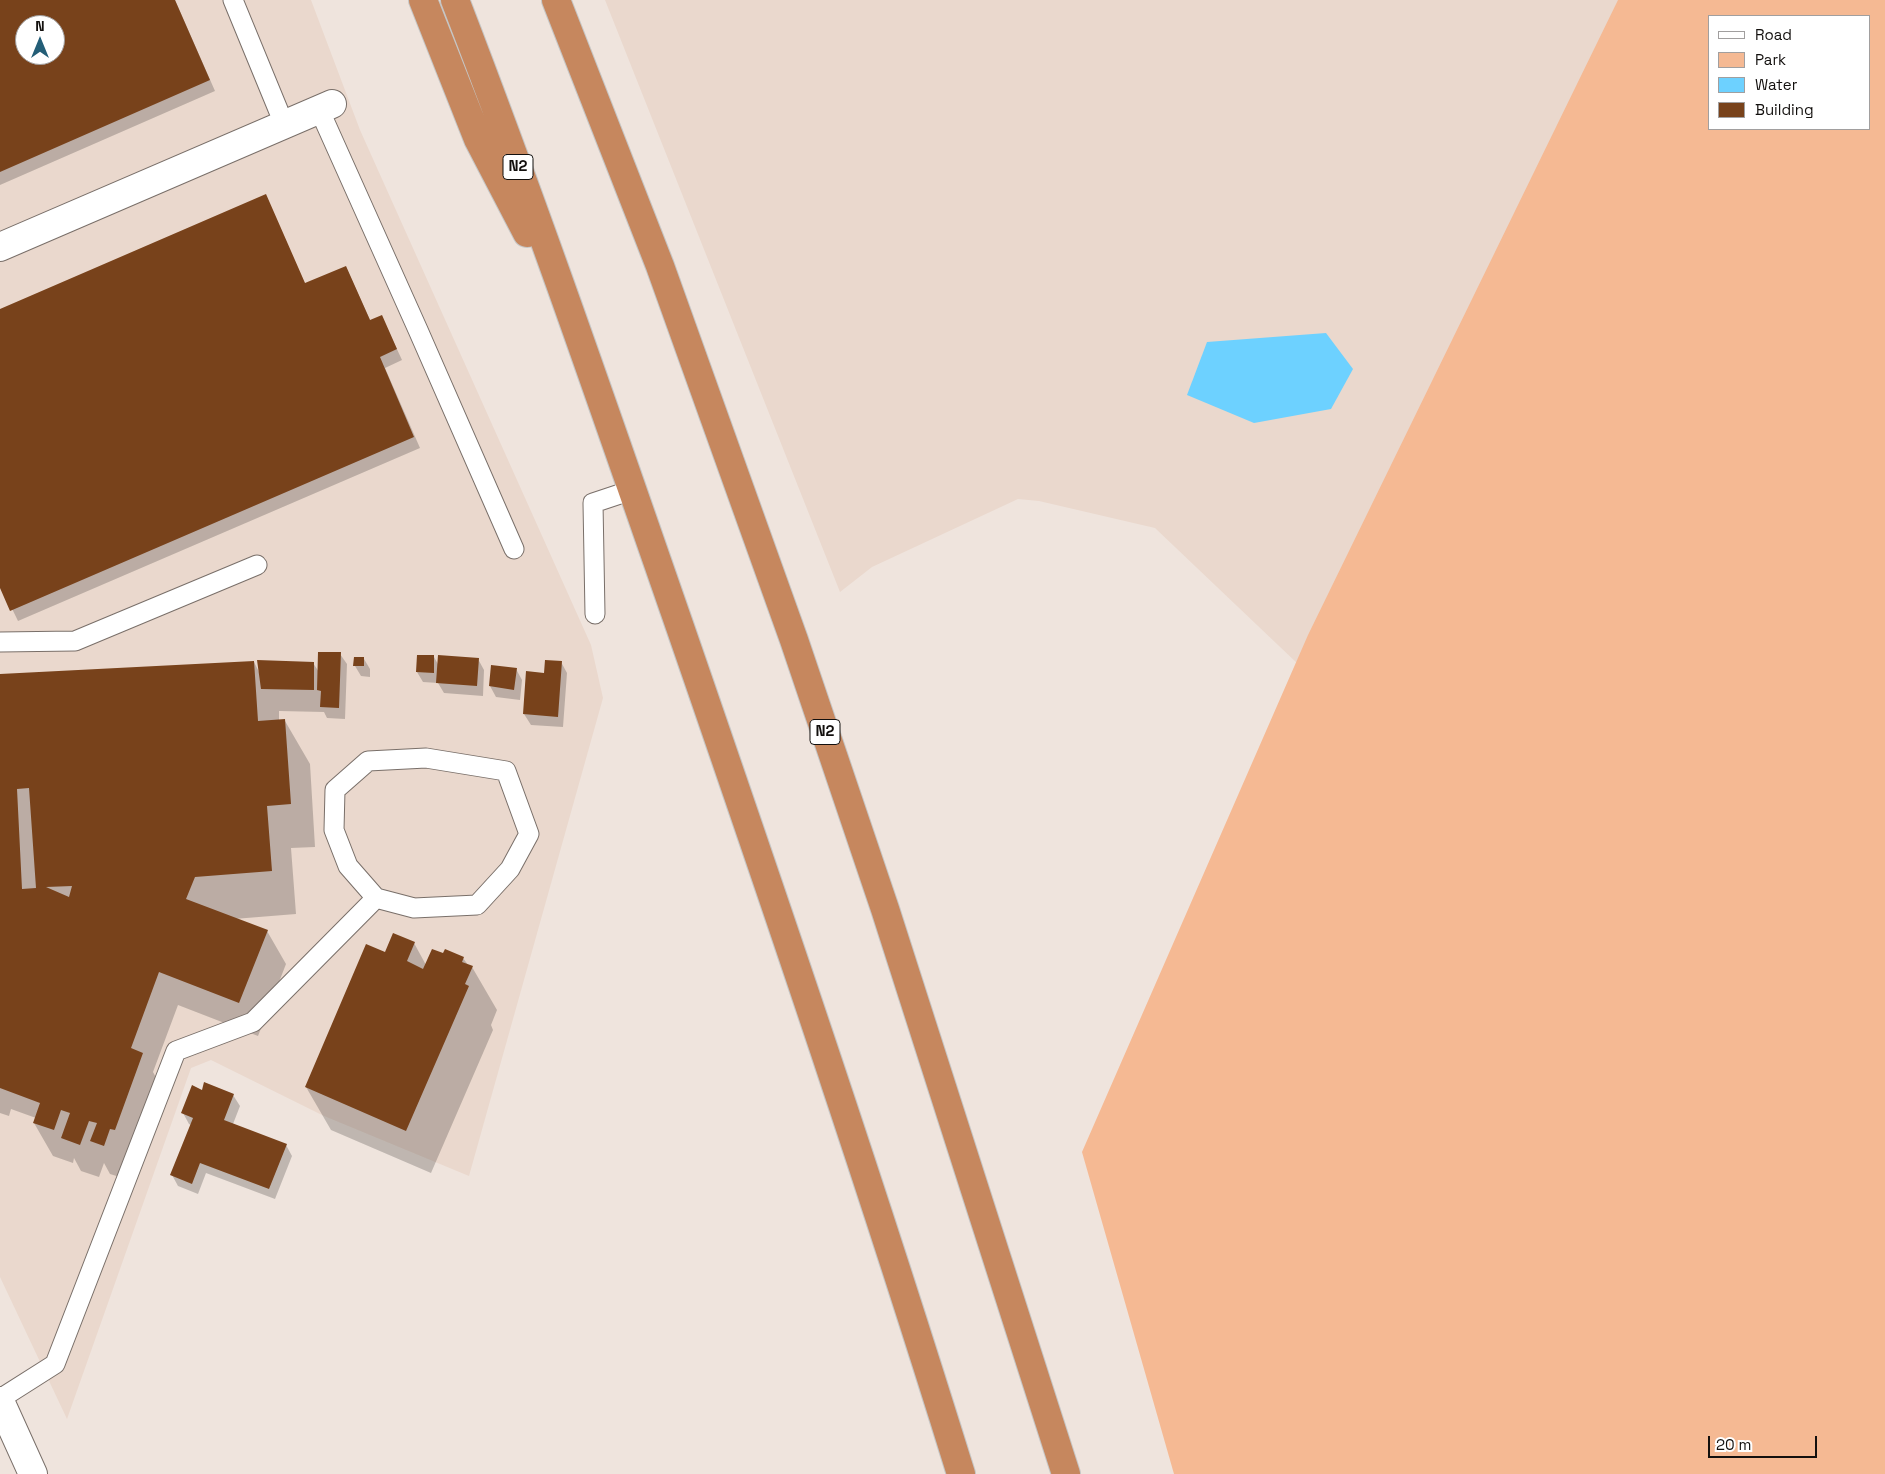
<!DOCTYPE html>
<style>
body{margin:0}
#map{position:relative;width:1885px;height:1474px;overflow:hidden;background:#efe4dd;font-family:"Space Grotesk",sans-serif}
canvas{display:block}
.legend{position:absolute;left:1708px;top:15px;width:162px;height:115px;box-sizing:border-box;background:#fff;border:1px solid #a19f9f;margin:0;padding:6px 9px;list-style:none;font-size:15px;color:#13100e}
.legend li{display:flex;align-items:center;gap:10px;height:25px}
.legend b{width:25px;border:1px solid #a19f9f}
.north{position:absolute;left:15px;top:15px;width:50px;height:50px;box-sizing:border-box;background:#fff;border:1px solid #a19f9f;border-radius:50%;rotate:0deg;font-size:14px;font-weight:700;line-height:20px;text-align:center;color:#13100e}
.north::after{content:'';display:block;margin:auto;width:18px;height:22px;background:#245e77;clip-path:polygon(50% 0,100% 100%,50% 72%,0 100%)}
.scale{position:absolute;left:1708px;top:1436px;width:109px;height:22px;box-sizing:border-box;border:2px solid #13100e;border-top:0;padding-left:6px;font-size:15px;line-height:18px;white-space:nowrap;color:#13100e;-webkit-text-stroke:4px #fff;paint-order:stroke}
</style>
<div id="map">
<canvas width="1885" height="1474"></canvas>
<ul class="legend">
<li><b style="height:6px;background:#fff"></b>Road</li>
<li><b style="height:14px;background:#f5b993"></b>Park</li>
<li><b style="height:14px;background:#6dd1ff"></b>Water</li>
<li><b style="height:14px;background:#78421b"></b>Building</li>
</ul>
<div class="north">N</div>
<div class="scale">20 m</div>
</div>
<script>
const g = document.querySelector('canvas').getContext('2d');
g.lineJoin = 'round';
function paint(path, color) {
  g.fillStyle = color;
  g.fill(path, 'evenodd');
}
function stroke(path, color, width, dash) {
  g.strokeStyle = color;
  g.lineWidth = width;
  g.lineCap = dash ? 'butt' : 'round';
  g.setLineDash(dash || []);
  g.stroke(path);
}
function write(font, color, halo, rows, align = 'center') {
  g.font = font + ' "Space Grotesk",sans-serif';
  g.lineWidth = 5;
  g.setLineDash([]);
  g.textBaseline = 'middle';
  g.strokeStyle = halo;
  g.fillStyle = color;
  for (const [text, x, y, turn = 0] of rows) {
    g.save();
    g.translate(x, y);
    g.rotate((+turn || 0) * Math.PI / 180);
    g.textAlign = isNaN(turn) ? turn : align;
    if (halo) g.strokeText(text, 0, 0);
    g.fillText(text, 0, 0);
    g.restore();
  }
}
paint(new Path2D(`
 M0 0H311L360 130 591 645 603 698 469 1176 324 1116 211 1060 191 1068 67 1419 0 1277ZM25 25H55V55H25Z
 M605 0H1624L1299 665 1155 528 1039 501 1018 499 872 567 840 592Z`), '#ead8cd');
paint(new Path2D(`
 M1618 0H1885V1474H1174L1082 1152 1308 635ZM1709 16H1869V129H1709Z`), '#f5b993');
paint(new Path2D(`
 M1326 333 1353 369 1331 409 1254 423 1187 395 1207 342Z`), '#6dd1ff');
paint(new Path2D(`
 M0 0H175L215 91 0 185ZM25 25H55V55H25Z
 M265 196 305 284 346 267 371 322 382 317 402 360 385 368 420 448 18 621 0 584V310Z
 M340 654 347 664 345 719 327 718 324 712 279 711V721H285L310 764 315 847 291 848 296 914 234 919 267 931 286 964 258 1036 178 1005 153 1072 161 1087 123 1178 110 1174 104 1163 99 1177 81 1171 74 1158 73 1163 53 1156 34 1123 36 1118 11 1109 9 1116 0 1113V675L254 662 260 674 313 663 319 672Z
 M434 657 439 666 478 659 484 670 483 696 444 693 438 683 423 682 417 672Z
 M364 659 370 669V677L361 676 355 666Z
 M561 662 567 673 563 727 531 725 524 714 527 673 545 674Z
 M492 667 516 669 522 680 520 700 496 697 490 686Z
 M414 943 426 965 463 958 468 965 472 967 497 1010 491 1025 493 1030 431 1173 331 1130 306 1087 386 954Z
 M202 1091 233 1095 240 1106 233 1124 286 1145 292 1156 275 1199 206 1173 198 1194 178 1186 172 1175 191 1125 189 1124 183 1113Z`), '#0003');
paint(new Path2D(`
 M0 0H175L210 80 0 172ZM25 25H55V55H25Z
 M266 194 305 283 346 266 370 320 382 315 397 349 380 357 414 437 10 611 0 588V309Z
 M318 652H341L339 708 320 707 321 691 317 690Z
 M417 655H434V673L416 672Z
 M438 655 479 658 477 686 436 683Z
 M354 657H364V666H353Z
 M257 660 314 662V690L261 689Z
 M545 660 562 661 558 717 523 714 526 671 544 673Z
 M254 661 258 721 285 719 291 804 267 806 272 871 195 877 186 899 268 930 239 1003 159 972 131 1048 143 1053 115 1130 110 1129 104 1146 90 1141 97 1123 89 1121 80 1145 61 1138 70 1113 61 1110 54 1130 33 1123 40 1103 0 1088V674ZM29 788 36 888 22 889 17 789ZM72 886 69 897 46 887Z
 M491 665 517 668 514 690 489 686Z
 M393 933 415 942 407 961 423 969 432 949 443 953 445 949 464 957 462 962 473 966 465 984 469 986 406 1131 305 1087 366 944 385 952Z
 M204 1082 234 1094 224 1120 287 1144 269 1189 200 1163 192 1184 170 1175 193 1118 181 1113 192 1085 202 1090Z`), '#78421b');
const lane = new Path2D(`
 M233 0 284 124
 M319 109 418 330 514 549
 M595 614 593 503 632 490
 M0 642 75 641 257 565
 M426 758 506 771 529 834 510 869 477 905 414 908 376 898 348 866 334 830 335 790 368 761Z
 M0 1399 55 1364 176 1051 253 1022 376 898`);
const street = new Path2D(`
 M0 247 332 104
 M0 1401 33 1474`);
const highway = new Path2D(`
 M423 0 478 139 527 233
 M455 0C535 207 607 417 680 627 777 908 873 1190 961 1474
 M556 0 660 266 794 640 885 909 1066 1474`);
stroke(lane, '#796f69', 21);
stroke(street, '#796f69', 30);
stroke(highway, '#c6c6c5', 30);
stroke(lane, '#fff', 19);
stroke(street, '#fff', 28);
stroke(highway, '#c6875e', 28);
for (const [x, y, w] of [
 [518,167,30],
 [825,732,30]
]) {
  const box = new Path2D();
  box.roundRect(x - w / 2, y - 12.5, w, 25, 4);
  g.fillStyle = '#fff';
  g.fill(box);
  stroke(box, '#13100e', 1);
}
write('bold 15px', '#13100e', null, [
 ["N2",518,167],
 ["N2",825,732]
]);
</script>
